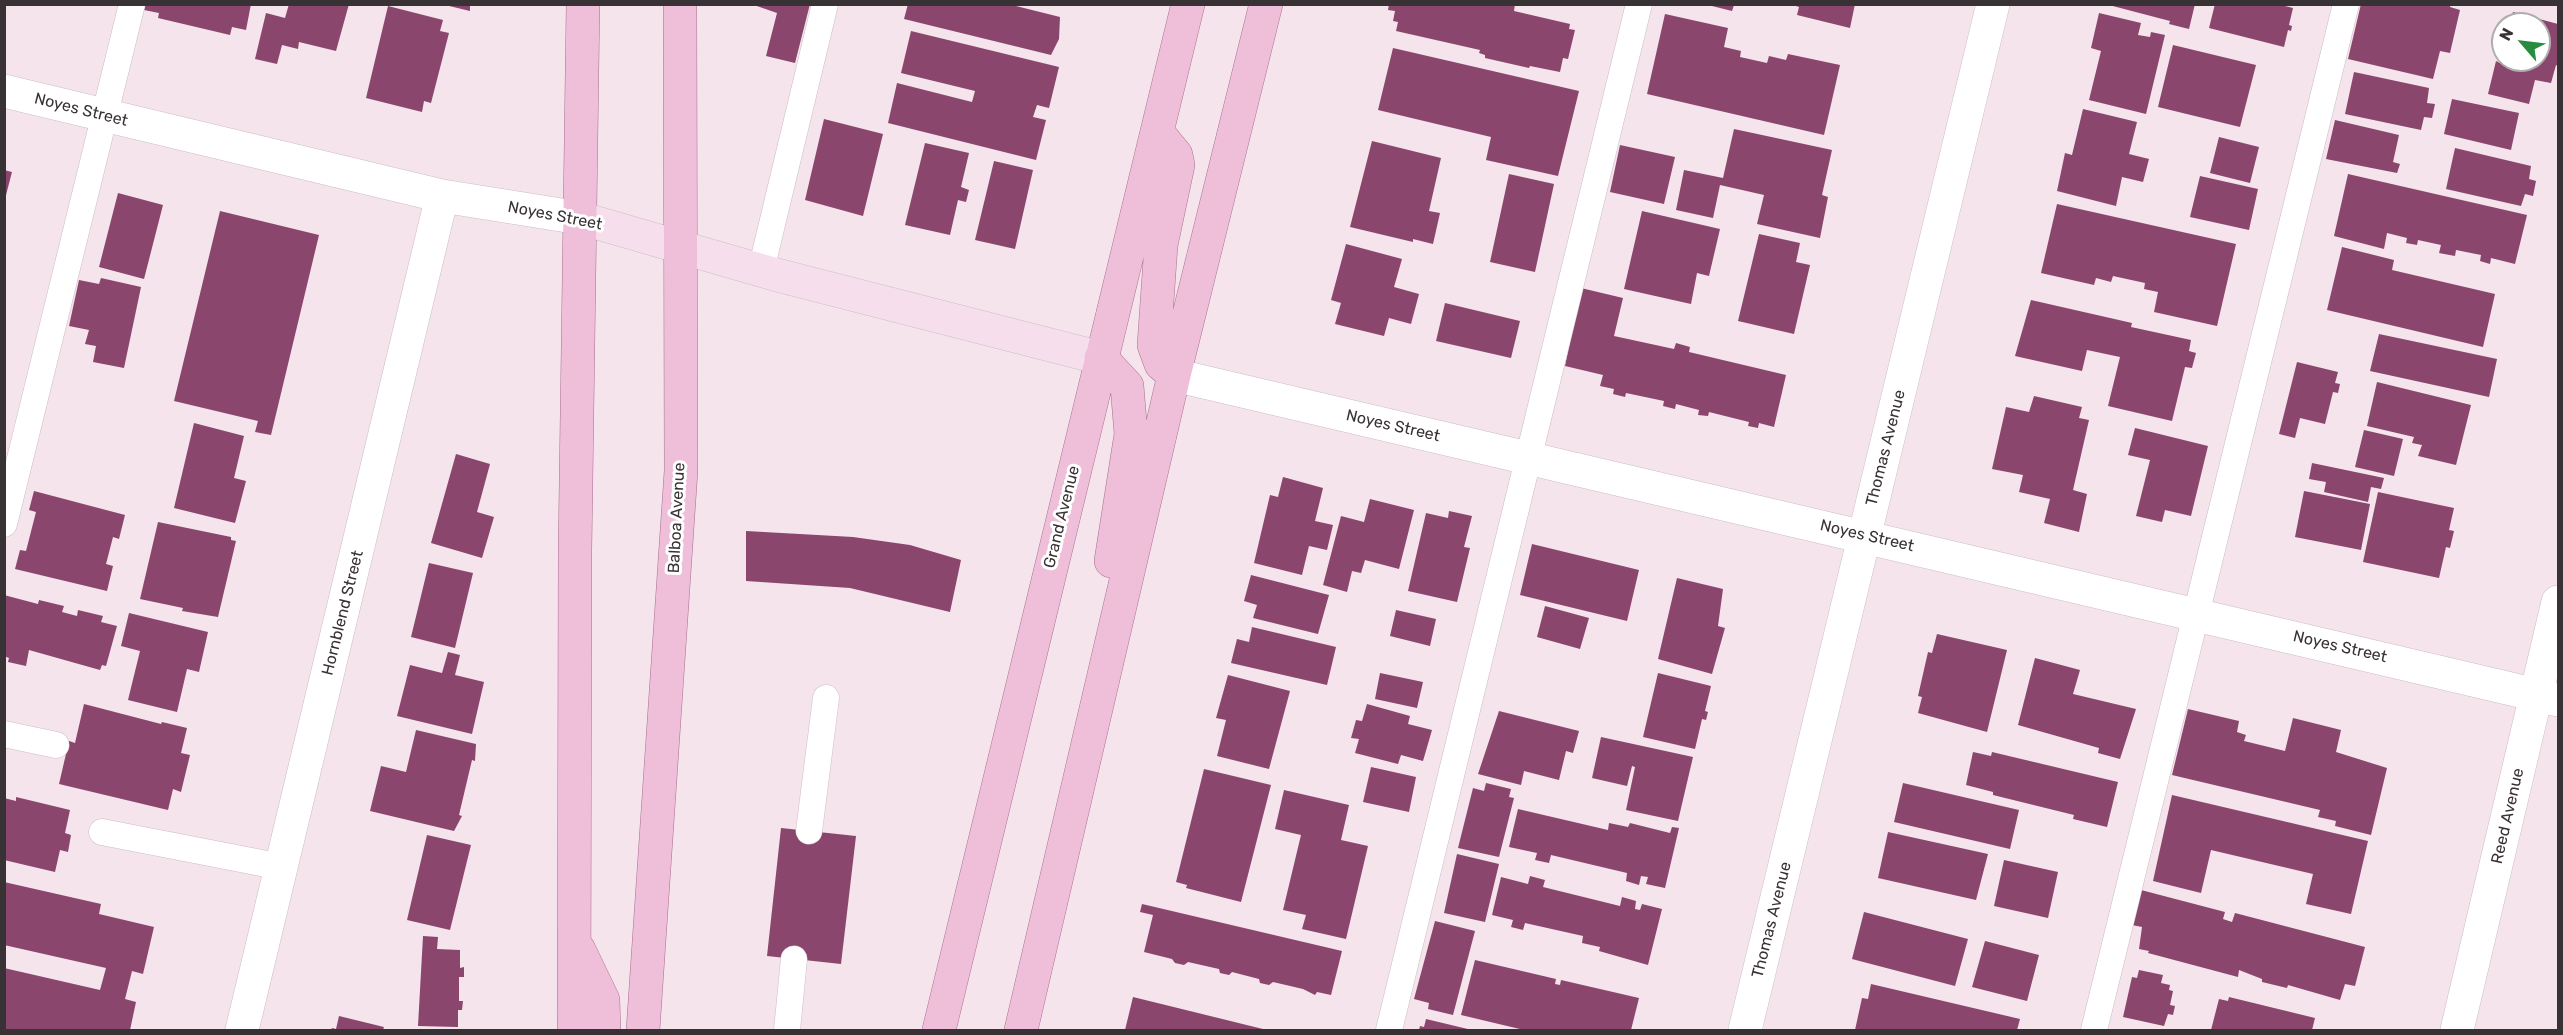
<!DOCTYPE html>
<style>
body{margin:0}
#map{position:relative;width:2563px;height:1035px;overflow:hidden;background:#f5e4ec;font-family:Rubik,sans-serif}
canvas{display:block}
.frame{position:absolute;inset:0;border:6px solid #393235;pointer-events:none}
.north{position:absolute;left:2491px;top:12px;width:60px;height:60px;box-sizing:border-box;background:#fff;border:2px solid #b0adae;border-radius:50%;rotate:298deg;font-size:16px;font-weight:700;line-height:24px;text-align:center;color:#393235}
.north::after{content:'';display:block;margin:auto;width:21px;height:27px;background:#298b3f;clip-path:polygon(50% 0,100% 100%,50% 72%,0 100%)}
</style>
<div id="map">
<canvas width="2563" height="1035"></canvas>
<div class="frame"></div>
<div class="north">N</div>
</div>
<script>
const g = document.querySelector('canvas').getContext('2d');
g.lineJoin = 'round';
function paint(path, color) {
  g.fillStyle = color;
  g.fill(path, 'evenodd');
}
function stroke(path, color, width, dash) {
  g.strokeStyle = color;
  g.lineWidth = width;
  g.lineCap = dash ? 'butt' : 'round';
  g.setLineDash(dash || []);
  g.stroke(path);
}
function write(font, color, halo, rows, align = 'center') {
  g.font = font + ' Rubik,sans-serif';
  g.lineWidth = 6;
  g.setLineDash([]);
  g.textBaseline = 'middle';
  g.strokeStyle = halo;
  g.fillStyle = color;
  for (const [text, x, y, turn = 0] of rows) {
    g.save();
    g.translate(x, y);
    g.rotate((+turn || 0) * Math.PI / 180);
    g.textAlign = isNaN(turn) ? turn : align;
    if (halo) g.strokeText(text, 0, 0);
    g.fillText(text, 0, 0);
    g.restore();
  }
}
paint(new Path2D(`
 M145 4H251L246 30 232 27 230 35 158 18 159 13 144 10Z
 M289 4H349L336 51 299 42 298 49 282 45 277 64 255 59 266 13 285 18Z
 M445 4H470V11L445 5Z
 M751 4H810L795 63 766 56 777 13Z
 M908 4H1008L1060 17 1059 39 1051 55 904 19Z
 M1389 4H1515L1514 11 1570 24 1569 29 1575 30 1568 59 1563 58 1560 72 1530 66 1529 68 1485 58V55L1479 53 1480 50 1396 31 1398 22 1393 21 1395 11 1388 10Z
 M1790 4H1855L1850 28 1797 15 1799 7Z
 M2105 4H2195L2189 29 2169 24 2170 21Z
 M2215 4H2277L2293 8 2289 25 2292 26 2291 31 2288 30 2284 47 2209 28Z
 M2361 4H2451L2450 7 2460 10 2450 53 2440 51 2433 79 2348 59Z
 M1708 5H1734L1732 11Z
 M388 6 443 20 440 31 449 33 431 103 424 101 422 112 366 98Z
 M2513 12 2558 24V66L2556 65 2551 83 2535 80 2529 104 2488 94 2496 61 2500 63 2502 55 2503 60H2539V24H2510Z
 M2099 13 2141 23 2138 35 2150 37 2151 32 2165 35 2146 114 2089 100 2101 51 2091 48Z
 M1665 14 1728 28 1724 47 1741 51 1740 57 1767 63 1769 56 1786 60 1788 54 1840 65 1824 135 1647 94Z
 M911 31 1059 67 1049 108 1037 105 1033 117 1046 120 1036 160 888 123 897 83 972 102 975 91 901 73Z
 M2173 45 2256 65 2240 127 2158 107Z
 M1393 48 1579 91 1558 176 1486 160 1491 137 1378 110Z
 M2354 72 2429 88 2427 103 2435 104 2432 118 2424 117 2421 130 2345 114Z
 M2452 99 2519 113 2511 150 2444 134Z
 M2083 109 2137 122 2129 154 2149 159 2143 182 2122 177 2116 206 2057 191 2065 153 2072 155Z
 M824 119 883 134 863 216 805 200Z
 M2335 120 2399 135 2393 162 2400 164 2397 173 2326 159Z
 M1734 129 1832 150 1822 195 1828 197 1820 238 1757 224 1764 195 1720 185 1713 218 1676 210 1684 170 1723 178Z
 M2219 137 2259 147 2250 183 2210 173Z
 M1372 141 1441 158 1429 211 1440 213 1433 244 1413 239V242L1350 227Z
 M925 143 969 153 961 187 969 190 966 202 958 200 950 235 905 225Z
 M1620 145 1675 157 1664 204 1610 192Z
 M2455 148 2531 166 2529 179 2536 181 2533 196 2525 194 2521 206 2446 189Z
 M994 161 1033 170 1015 249 975 240Z
 M4 170 12 172 5 199 4 198Z
 M1509 174 1554 184 1535 272 1490 262Z
 M2348 174 2527 215 2515 264 2491 258 2490 264 2480 261 2481 255 2456 250 2455 256 2439 253 2441 245 2418 240 2417 245 2406 243 2407 238 2387 233 2384 249 2334 236Z
 M2200 176 2258 189 2249 230 2190 217Z
 M118 193 163 205 144 279 99 267Z
 M2057 204 2236 244 2217 326 2154 312 2158 292 2144 289 2145 283 2113 276 2111 282 2096 278 2094 285 2041 273Z
 M220 211 319 235 271 435 255 432 258 421 174 401Z
 M1642 211 1720 229 1709 276 1697 273 1691 304 1624 289Z
 M1759 234 1800 243 1796 262 1810 265 1794 334 1738 321Z
 M1346 244 1402 259 1394 287 1419 294 1411 324 1389 318 1384 336 1335 324 1341 303 1331 300Z
 M2342 247 2394 260 2392 270 2495 294 2483 347 2327 310Z
 M101 278 141 287 124 368 93 362 96 346 85 344 89 330 69 326 79 280 99 284Z
 M1581 288 1623 298 1614 336 1674 349 1676 343 1690 347 1689 352 1786 375 1774 427 1759 423 1758 428 1748 426 1749 422 1709 412 1708 416 1698 415 1699 410 1676 404 1675 409 1663 406 1664 401 1626 393 1625 397 1613 394 1614 389 1600 386 1603 375 1565 366Z
 M2031 300 2132 323 2131 327 2191 340 2189 351 2196 353 2192 368 2185 367 2172 421 2108 406 2120 357 2087 350 2082 371 2015 356Z
 M1445 303 1520 321 1511 358 1436 341Z
 M2379 334 2497 359 2489 397 2370 371Z
 M2297 362 2338 372 2335 383 2340 384 2338 393 2333 392 2325 424 2300 418 2295 438 2279 434Z
 M2377 382 2471 405 2456 465 2418 456 2422 445 2412 443 2414 437 2367 426Z
 M2034 396 2082 407 2079 418 2089 420 2073 490 2087 494 2079 532 2044 523 2050 499 2019 492 2023 475 1992 469 2006 407 2029 412Z
 M194 423 244 436 234 478 246 481 235 523 174 508Z
 M2135 428 2208 446 2191 516 2165 510 2162 522 2136 516 2150 460 2128 455Z
 M2364 430 2403 439 2394 476 2355 467Z
 M456 454 490 464 477 512 494 517 482 558 431 543Z
 M2312 463 2384 478 2381 489 2371 487 2368 502 2324 492 2326 482 2309 479Z
 M1283 477 1323 488 1315 521 1333 525 1327 550 1309 546 1302 575 1254 563 1270 495 1278 497Z
 M34 491 125 515 119 539 113 537 106 564 113 566 107 591 15 569 20 550 26 551 36 512 29 510Z
 M2304 491 2370 504 2361 550 2295 537Z
 M2378 492 2454 508 2449 530 2454 531 2450 548 2446 547 2439 578 2363 562Z
 M1370 499 1414 510 1399 569 1365 560 1361 573 1352 571 1347 592 1323 585 1341 516 1364 522Z
 M1449 511 1472 516 1464 547 1470 548 1457 602 1408 591 1426 513 1448 518Z
 M158 522 231 537V540L236 541 218 617 182 611 183 608 140 599Z
 M746 531 853 537 910 545 961 560 950 612 850 588 746 581Z
 M1532 544 1639 570 1627 621 1520 595Z
 M429 563 473 573 455 648 411 637Z
 M1251 575 1329 595 1318 634 1253 618 1257 605 1244 601Z
 M1677 578 1723 589 1718 626 1725 628 1712 674 1658 659Z
 M4 595 38 604 39 600 64 606 62 612 77 616 78 610 103 616 101 622 117 626 106 666 102 665 100 670 29 650 26 666 8 662 9 658 4 656Z
 M1545 606 1589 618 1580 649 1537 637Z
 M1396 610 1436 619 1430 646 1390 636Z
 M129 613 208 632 199 672 187 669 177 712 128 700 140 651 121 646Z
 M1252 627 1336 647 1327 685 1231 663 1237 639 1249 642Z
 M1937 634 2007 650 1987 732 1918 713 1922 697 1918 696 1928 652 1932 653Z
 M448 652 460 655 455 675 484 682 472 734 397 716 410 665 442 673Z
 M2035 658 2080 670 2073 694 2136 709 2120 759 2098 753 2099 748 2018 725Z
 M1380 673 1423 682 1417 708 1375 699Z
 M1658 673 1711 686 1705 711 1708 712 1706 720 1702 719 1695 749 1643 737Z
 M1228 675 1290 691 1269 769 1217 756 1226 720 1216 718Z
 M84 704 161 724 162 722 187 728 181 753 190 755 181 792 173 789 168 810 59 784 69 741 75 743Z
 M1367 704 1410 716 1408 724 1432 730 1423 761 1401 755 1398 764 1355 753 1359 739 1351 738 1356 720 1362 721Z
 M2188 709 2239 721 2237 732 2246 735 2244 741 2285 751 2293 718 2341 730 2336 752 2387 768 2371 835 2335 826 2336 821 2318 817 2320 810 2172 775Z
 M1499 711 1579 731 1573 753 1566 751 1559 780 1524 771 1521 785 1478 774Z
 M416 730 476 744 475 761 472 760 459 815 462 816 454 831 370 811 381 766 406 772Z
 M1601 737 1693 757 1678 821 1626 810 1635 767 1632 766 1627 786 1592 778Z
 M1973 752 1991 756 1992 752 2118 782 2107 827 2073 819 2074 815 1993 795V792L1966 785Z
 M1371 767 1416 777 1409 812 1363 802Z
 M1204 769 1271 785 1241 902 1186 888 1187 885 1176 882Z
 M1486 783 1511 789 1509 797 1514 798 1499 857 1458 848 1473 788 1484 791Z
 M1903 783 2019 810 2010 849 1894 822Z
 M1284 790 1349 805 1341 840 1368 846 1346 939 1302 929 1306 915 1283 910 1301 835 1275 829Z
 M2172 795 2368 841 2351 914 2306 904 2313 874 2211 850 2201 893 2153 881Z
 M16 797 70 810 65 833 71 835 68 852 60 850 55 872 4 860V798L16 801Z
 M1518 809 1608 830 1609 823 1628 827 1630 823 1670 833 1672 827 1679 828 1665 888 1646 884 1648 877 1641 876 1639 885 1626 881 1627 873 1551 855 1549 863 1535 860 1537 853 1509 847Z
 M781 828 856 836 841 964 767 956Z
 M1888 832 1988 854 1976 900 1878 878Z
 M427 835 471 845 450 930 407 920Z
 M1457 854 1499 864 1485 922 1444 913Z
 M2004 860 2058 872 2048 918 1994 906Z
 M1530 876 1545 880 1543 887 1620 906 1622 897 1636 901 1635 909 1640 910 1642 904 1662 909 1648 965 1599 951 1600 947 1582 943 1583 936 1525 923 1523 930 1511 927 1513 920 1492 915 1501 877 1528 884Z
 M4 882 101 904 99 914 154 927 143 974 132 971 125 999 136 1002 130 1030 4 1029V968L100 990 106 968 4 945Z
 M2141 890 2225 912 2223 919 2232 922 2235 913 2365 947 2355 986 2345 984 2340 1000 2288 985 2287 988 2262 982V979L2239 970 2238 977 2148 953 2149 951 2139 949 2142 927 2132 925Z
 M1142 904 1342 951 1331 995 1317 992 1315 995 1303 989 1273 982 1269 985 1260 983 1259 979 1232 972 1229 975 1220 973 1219 969 1188 962 1184 965 1175 963 1172 959 1144 952 1153 915 1140 912Z
 M1864 912 1968 939 1955 986 1852 959Z
 M1435 921 1475 931 1453 1015 1428 1009 1429 1003 1414 999Z
 M423 936 438 937 437 949 460 950V968L464 967V977H459V1001H463L462 1010H458V1027L418 1026Z
 M1985 941 2039 955 2027 1001 1972 987Z
 M1475 960 1556 979 1555 984 1560 985 1561 980 1639 998 1631 1030H1524L1461 1015Z
 M2139 970 2163 975 2161 983 2170 985 2169 990 2173 991 2170 1005 2175 1006 2173 1015 2168 1014 2164 1026 2123 1017 2132 977 2137 978Z
 M1871 984 2020 1019 2017 1030H1855L1862 998 1868 999Z
 M1133 997 1267 1030H1125Z
 M2229 997 2315 1018 2312 1030H2211L2219 999 2228 1001Z
 M339 1016 384 1027 383 1030H331L332 1028 336 1029Z
 M1426 1019 1472 1030H1419L1420 1026 1424 1027Z`), '#8a466d');
const lane = new Path2D(`
 M761 270 825 4
 M4 524 132 4
 M4 734 56 745
 M809 831 826 698
 M102 832 282 867
 M787 1030 794 959
 M1389 1030 1639 4
 M2094 1030 2346 4`);
const street = new Path2D(`
 M4 91 442 196 580 218
 M1174 375 2558 700
 M242 1030 442 196
 M1745 1030 1993 4
 M2457 1030 2558 602`);
const secondary = new Path2D(`
 M580 218 777 275 1101 358`);
const primary = new Path2D(`
 M1158 133 1176 155 1178 165 1161 245 1154 345 1161 364 1174 375
 M1101 358 1127 386 1131 434 1111 561
 M579 950 603 1000 604 1030
 M574 1030 575 550 583 4
 M643 1030 681 471 680 4
 M939 1030 1188 4
 M1021 1030 1174 375 1266 4`);
stroke(lane, '#cdbdc5', 27);
stroke(street, '#cdbdc5', 34);
stroke(secondary, '#cdbdc5', 34);
stroke(primary, '#a8708e', 34);
stroke(lane, '#fff', 26);
stroke(street, '#fff', 33);
stroke(secondary, '#f7deec', 33);
stroke(primary, '#efbed8', 33);
write('16px', '#393235', '#fff', [
 ["Noyes Street",81,110,14],
 ["Noyes Street",555,216,11],
 ["Noyes Street",1393,426,13],
 ["Thomas Avenue",1886,448,-76],
 ["Grand Avenue",1062,517,-76],
 ["Balboa Avenue",677,518,-87],
 ["Noyes Street",1867,536,13],
 ["Hornblend Street",343,613,-76],
 ["Noyes Street",2340,647,13],
 ["Reed Avenue",2508,816,-77],
 ["Thomas Avenue",1772,920,-76]
]);
</script>
